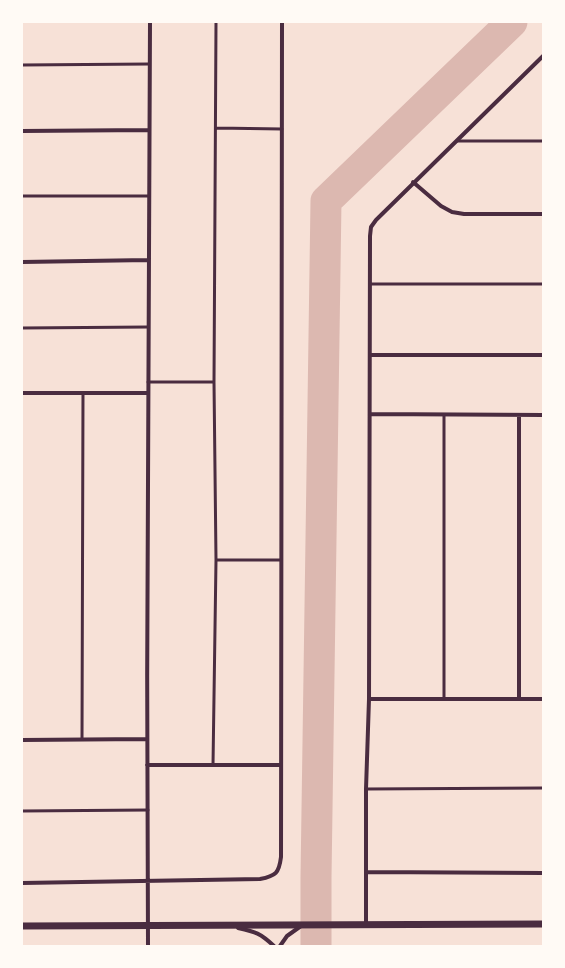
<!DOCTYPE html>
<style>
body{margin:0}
#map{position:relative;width:565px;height:968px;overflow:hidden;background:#f7e1d7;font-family:"PT Sans Narrow",sans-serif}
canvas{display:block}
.frame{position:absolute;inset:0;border:23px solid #fffaf5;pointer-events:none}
</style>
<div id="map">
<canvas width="565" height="968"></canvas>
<div class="frame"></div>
</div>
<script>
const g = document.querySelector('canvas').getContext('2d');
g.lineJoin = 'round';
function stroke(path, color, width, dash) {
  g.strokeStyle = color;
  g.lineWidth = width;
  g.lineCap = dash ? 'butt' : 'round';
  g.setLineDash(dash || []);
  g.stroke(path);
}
stroke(new Path2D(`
 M316 946V877L326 201 512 22`), '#dcb8b0', 31);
stroke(new Path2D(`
 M22 65 149 64
 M216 128 282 129
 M457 141H543
 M22 196H149
 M371 284H543
 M22 328 148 327
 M148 382H214
 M444 415V699
 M216 560H281
 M82 739 83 393
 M213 765 216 560 214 382 216 22
 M366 789 543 788
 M22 811 148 810`), '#4a2c40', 3);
stroke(new Path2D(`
 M22 131 149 130
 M413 182 441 206 452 212 464 214H543
 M22 262 148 260
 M370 355H543
 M22 393H148
 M370 414 543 415
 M519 415V699
 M369 699H543
 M22 740 147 739
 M147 765H281
 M366 872 543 873
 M22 883 260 879C276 876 279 873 281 857L282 22
 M366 924V789L369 699 370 236 371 227 376 220 543 56
 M238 928C256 932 260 933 274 946
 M148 946C146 638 148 330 150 22
 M280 946 287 936 301 926`), '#4a2c40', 4);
stroke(new Path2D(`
 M22 926 543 924`), '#4a2c40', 7);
</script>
